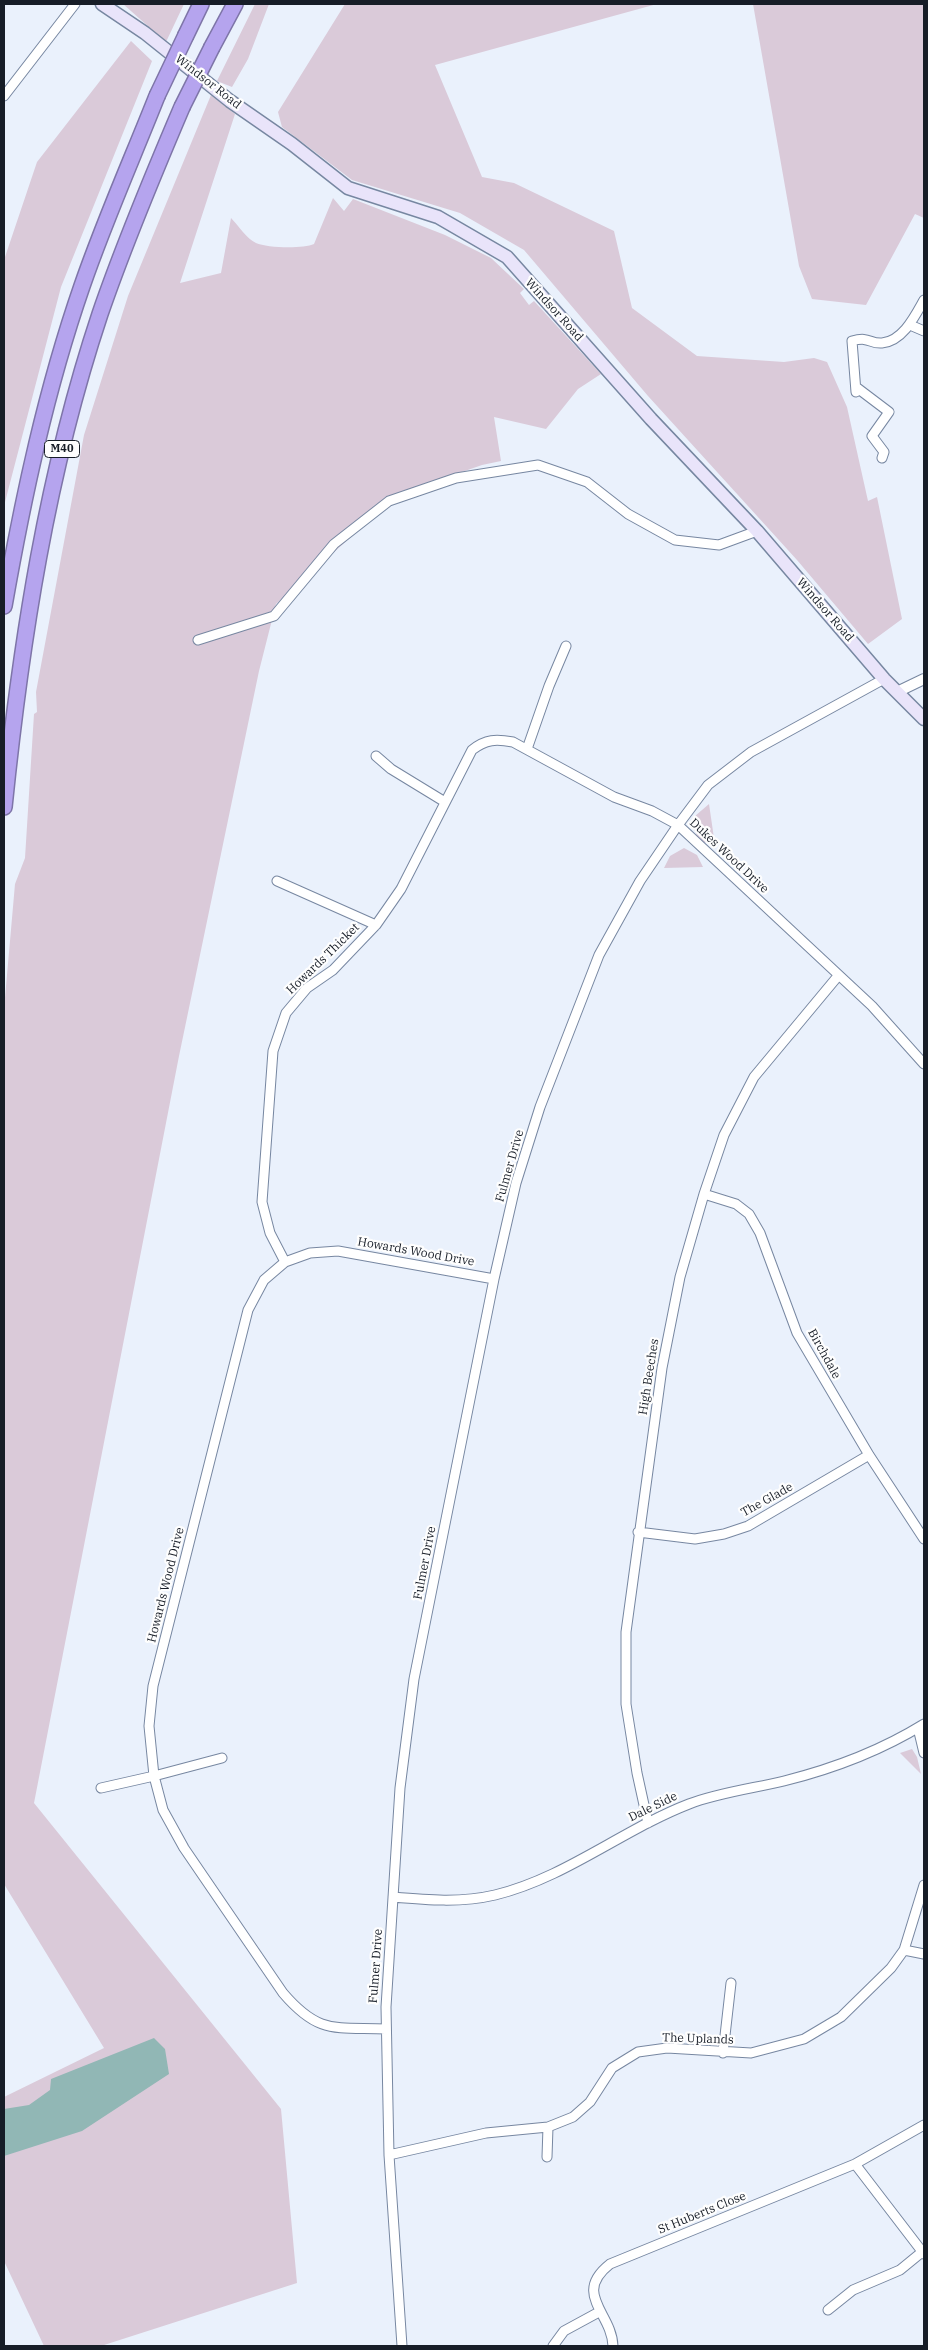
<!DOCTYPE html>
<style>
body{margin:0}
#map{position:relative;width:928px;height:2350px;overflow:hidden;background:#eaf1fc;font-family:"IBM Plex Serif",serif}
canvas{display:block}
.frame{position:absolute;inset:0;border:5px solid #171d27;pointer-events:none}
</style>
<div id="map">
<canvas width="928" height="2350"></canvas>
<div class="frame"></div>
</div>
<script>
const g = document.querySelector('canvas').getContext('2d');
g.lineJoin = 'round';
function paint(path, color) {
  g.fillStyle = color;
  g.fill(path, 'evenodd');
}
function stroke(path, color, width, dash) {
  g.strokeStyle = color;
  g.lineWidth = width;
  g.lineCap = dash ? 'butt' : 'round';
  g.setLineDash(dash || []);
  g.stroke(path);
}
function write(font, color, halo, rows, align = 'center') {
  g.font = font + ' "IBM Plex Serif",serif';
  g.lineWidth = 4.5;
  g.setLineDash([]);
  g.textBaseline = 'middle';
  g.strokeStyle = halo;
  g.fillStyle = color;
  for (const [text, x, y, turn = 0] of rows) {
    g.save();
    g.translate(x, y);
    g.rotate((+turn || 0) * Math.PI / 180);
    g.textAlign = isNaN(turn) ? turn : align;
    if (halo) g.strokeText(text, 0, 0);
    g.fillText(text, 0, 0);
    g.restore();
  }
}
paint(new Path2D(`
 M123 4H184L166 42Z
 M255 4H269L248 59 232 87 217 81Z
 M345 4H657L435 65 482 177 514 183 614 231 632 308 697 356 784 362 814 358 827 362 847 407 868 501 877 497 902 619 868 644 797 560 648 396 524 250 460 213 352 180 282 127 278 112Z
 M753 4H924V218L915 214 866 305 812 299 799 266Z
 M131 41 152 61 61 287 4 506V260L37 162Z
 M211 95 235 114 180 283 221 273 231 218C238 225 247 239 256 243 267 248 303 249 314 244L333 198 344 211 353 199 445 235 491 258 524 289 520 293 529 305 534 301 601 374 578 389 546 429 494 417 501 461 482 465 399 494 276 604 259 671 179 1056 34 1803 281 2109 297 2283 101 2346H44L4 2261V2097L104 2048 4 1884V1009L15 884 25 858 34 714 37 712 36 692 84 435 128 296Z
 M709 804 715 845 699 841 694 829 695 816Z
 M684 848 697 855 703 867 664 868 670 856Z
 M912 1749 917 1757 921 1774 900 1753Z`), '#dacad9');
paint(new Path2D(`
 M154 2038 165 2049 169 2074 82 2131 4 2156V2109L29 2105 50 2090 51 2079Z`), '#91b7b5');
const minor = new Path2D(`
 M4 96 75 4
 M910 325 924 331
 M856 387 889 412 872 436 884 452 882 458
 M856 392 852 341C870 336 869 344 882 343 903 341 915 316 924 300
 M198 640 274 616 334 544 389 501 456 478 538 465 587 482 628 514 675 540 719 545 757 531
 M527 749 549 686 566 646
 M376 756 391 769 445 802
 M277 881 376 925
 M704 1194 736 1204 749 1214 760 1233 797 1333 869 1455 924 1539
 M285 1262 270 1233 262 1202 273 1051 286 1013 307 988 333 970 376 925 401 889 472 750C486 739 496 739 513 742L614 797 652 811 678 825 872 1006 924 1064
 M638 1532 695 1539 724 1534 748 1526 869 1455
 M918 1728 924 1753
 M101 1788 154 1776 222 1758
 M648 1823 637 1773 626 1704V1632L662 1368 680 1277 704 1194 724 1135 754 1077 838 976
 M393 1897C427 1900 461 1903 495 1895 565 1878 622 1830 689 1804 717 1793 755 1788 784 1781 832 1769 882 1750 924 1724
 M904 1950 924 1954
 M386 2029C335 2027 319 2035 283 1993L184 1848 163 1810 154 1776 149 1726 153 1686 248 1310 264 1280 285 1262 310 1253 338 1251 494 1279
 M723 2053 731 1983
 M389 2155 486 2133 548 2127 573 2117 590 2102 612 2068 638 2052 667 2048 751 2053 804 2039 841 2017 891 1968 904 1950 924 1885
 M547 2157 548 2127
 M855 2164 924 2254
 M828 2310 853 2290 900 2270 922 2252
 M402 2346 389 2155 386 2007 400 1788 414 1679 494 1279 516 1183 540 1107 599 955 640 881 678 825 708 785 751 752 884 679
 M553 2346 564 2331 599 2312
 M613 2346C612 2313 572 2294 610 2264L855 2164 924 2125`);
const tertiary = new Path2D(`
 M897 692 924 679`);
const secondary = new Path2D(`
 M102 4 145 33 230 101 292 144 348 188 438 217 507 257 651 419 757 531 884 679 924 719`);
const motorway = new Path2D(`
 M186 35 201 4
 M212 47 235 4
 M4 606C23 498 46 390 82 286 104 222 132 159 157 96
 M4 807C21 641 47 473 100 314 124 244 153 175 182 107`);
stroke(minor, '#7787a1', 11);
stroke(tertiary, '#7787a1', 12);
stroke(secondary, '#7787a1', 15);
stroke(motorway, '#7e75a8', 18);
stroke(minor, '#fff', 9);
stroke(tertiary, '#fff', 10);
stroke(secondary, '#e9e4fa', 12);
stroke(motorway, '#b5a4ee', 15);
const motorwayBridge = new Path2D(`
 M157 96 186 35
 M182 107 212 47`);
stroke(motorwayBridge, '#7e75a8', 18, []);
stroke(motorwayBridge, '#b5a4ee', 15);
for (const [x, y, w] of [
 [62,449,35]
]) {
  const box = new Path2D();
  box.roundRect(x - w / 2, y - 8.5, w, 17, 4);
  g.fillStyle = '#fefefe';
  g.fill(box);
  stroke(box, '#171d27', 1);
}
write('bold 11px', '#171d27', null, [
 ["M40",62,449]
]);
write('12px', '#171d27', '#fefefe', [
 ["Windsor Road",208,82,38],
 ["Windsor Road",554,310,48],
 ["Windsor Road",825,610,49],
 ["Dukes Wood Drive",729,856,43],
 ["Howards Thicket",323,959,-44],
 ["Fulmer Drive",510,1166,-74],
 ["Howards Wood Drive",416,1252,10],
 ["Birchdale",824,1354,61],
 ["High Beeches",649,1377,-81],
 ["The Glade",767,1500,-29],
 ["Fulmer Drive",425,1563,-79],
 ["Howards Wood Drive",166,1585,-76],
 ["Dale Side",653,1807,-26],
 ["Fulmer Drive",376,1966,-86],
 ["The Uplands",698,2039,2],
 ["St Huberts Close",702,2213,-22]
]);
</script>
